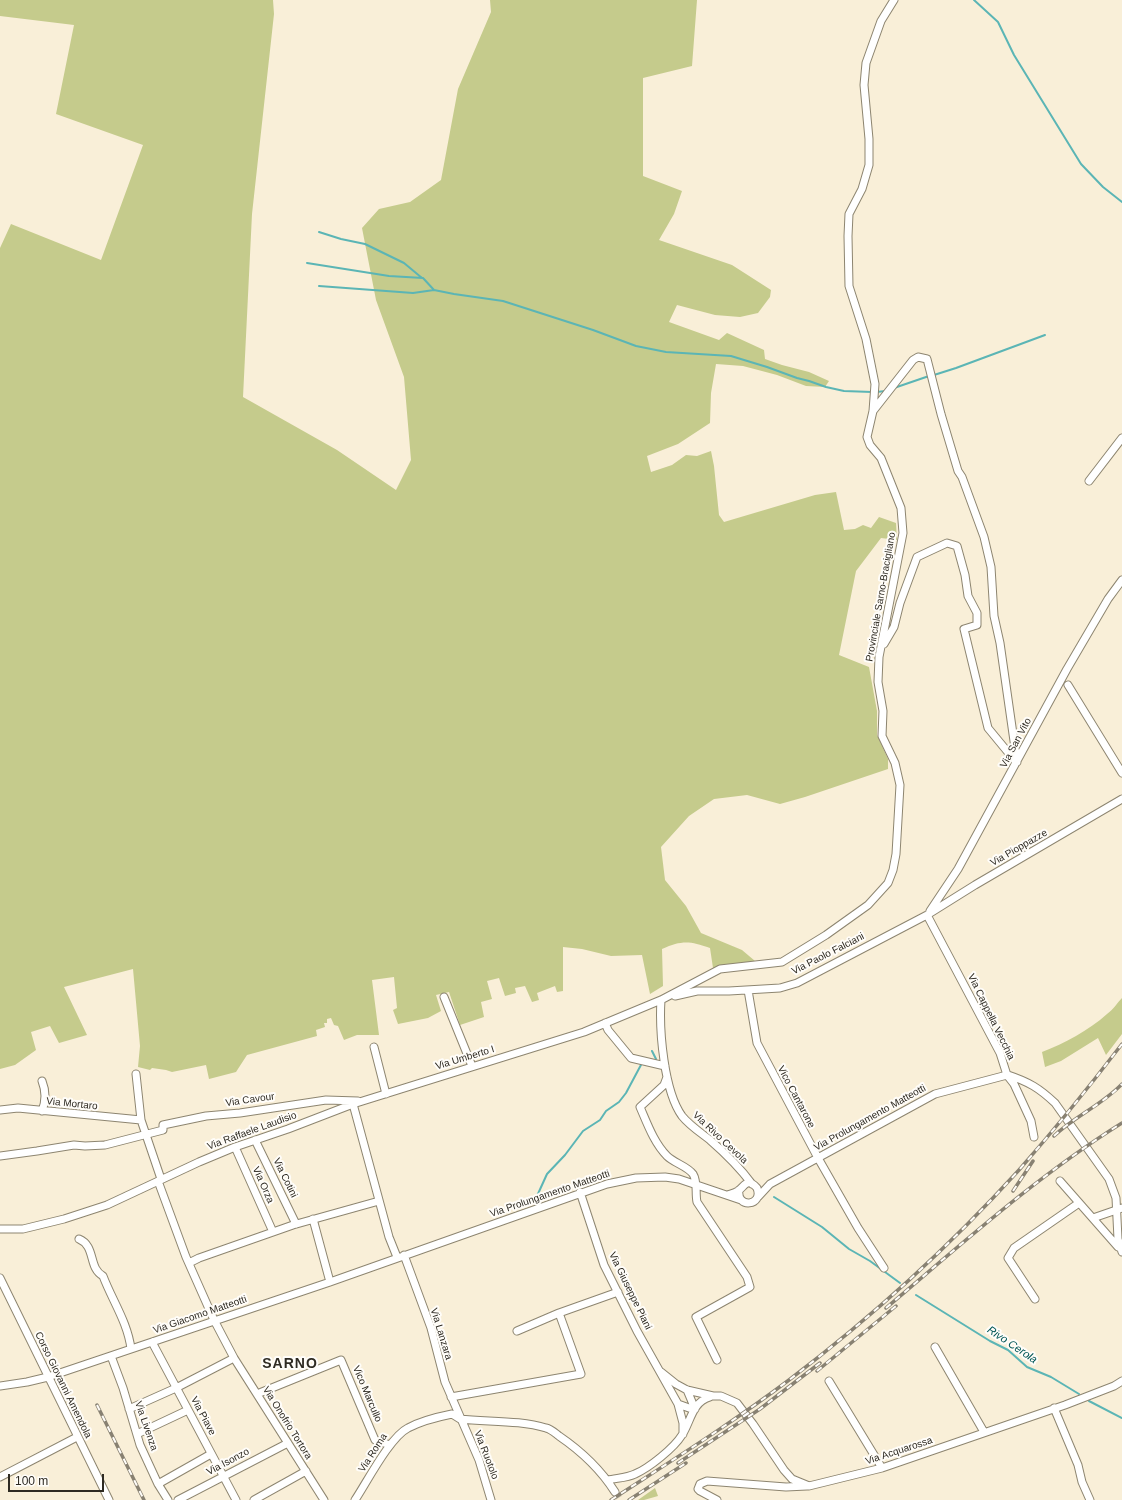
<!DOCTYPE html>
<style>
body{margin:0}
#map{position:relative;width:1122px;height:1500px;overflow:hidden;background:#f9efd8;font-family:Arial,sans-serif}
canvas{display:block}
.scale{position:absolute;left:8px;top:1474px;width:96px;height:18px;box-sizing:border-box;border:2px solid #2e2a22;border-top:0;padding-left:5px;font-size:12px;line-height:14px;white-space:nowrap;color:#2e2a22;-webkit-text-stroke:3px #fffdf9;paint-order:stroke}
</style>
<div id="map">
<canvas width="1122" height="1500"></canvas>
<div class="scale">100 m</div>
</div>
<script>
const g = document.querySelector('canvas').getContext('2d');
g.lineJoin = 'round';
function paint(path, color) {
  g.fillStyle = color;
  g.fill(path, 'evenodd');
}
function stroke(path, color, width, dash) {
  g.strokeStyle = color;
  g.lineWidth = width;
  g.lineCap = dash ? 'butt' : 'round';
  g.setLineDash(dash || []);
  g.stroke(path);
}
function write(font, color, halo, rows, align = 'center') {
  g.font = font + ' Arial,sans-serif';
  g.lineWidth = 4;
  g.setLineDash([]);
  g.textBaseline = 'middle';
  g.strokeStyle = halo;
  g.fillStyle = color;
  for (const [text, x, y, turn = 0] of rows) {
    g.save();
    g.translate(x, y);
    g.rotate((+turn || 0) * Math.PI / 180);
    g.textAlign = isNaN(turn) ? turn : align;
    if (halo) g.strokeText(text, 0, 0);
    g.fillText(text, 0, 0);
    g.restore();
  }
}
paint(new Path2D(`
 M0 0H273L274 14 252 214 243 397 337 450 396 490 411 460 404 377 376 300 362 228 379 209 410 202 441 180 458 89 491 12 490 0H697L692 66 643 78V176L682 191 674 214 659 240 732 265 771 290 770 297 758 313 740 317 715 315 677 305 669 322 719 340 727 333 764 350 765 359 782 365 809 372 829 381 825 387 806 386 777 375 743 366 716 364 711 393 710 423 678 444 647 456 651 472 672 465 686 455 697 456 711 451 714 466 719 515 724 522 815 495 836 492 844 530 855 529 863 525 871 528 879 517 896 523 897 540 881 538 856 571 839 655 869 667 877 711V735L888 759V769L805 797 780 804 747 795 714 799 689 816 661 847 665 880 686 906 701 933 742 950 755 961 735 966 713 968 710 948C690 941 682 940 662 949L663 986 650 994 642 955 611 956 582 949 563 947V991L557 992 555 986 537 993 539 1000 532 1002 525 986 515 988 516 993 505 996 499 978 487 981 492 999 481 1002 484 1017 460 1025 449 992 436 995 441 1011 428 1018 398 1024 393 1010 397 1008 394 977 372 980 379 1035H357L344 1040 338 1026 334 1025 331 1018 327 1019V1023H324L325 1027 316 1030 317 1036 247 1055 236 1072 209 1079 206 1065 172 1072 166 1070 152 1068 150 1070 138 1067 140 1046 133 969 64 987 87 1035 59 1043 50 1026 31 1032 36 1050 15 1065 0 1069V248L11 224 101 260 143 145 56 114 74 25 0 16Z
 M1122 998V1034L1106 1055 1098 1038 1061 1061 1045 1067 1042 1052C1065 1043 1088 1031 1107 1014 1113 1010 1117 1003 1122 998Z
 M655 1488 658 1496 644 1500H638Z`), '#c5cb8c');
stroke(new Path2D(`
 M974 0 998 22 1014 55 1081 164 1103 187 1122 202
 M319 232 341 239 365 244 404 263 422 278
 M307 263 389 276 423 278 434 290
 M319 286 413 293 434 290 454 294 503 301 593 330 636 346 666 352 731 356 767 367 797 378 809 381 826 387 844 391 872 392
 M934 375 956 368 1045 335
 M894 388 929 376
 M876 392 886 391
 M652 1051 656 1059
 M537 1196 547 1174 565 1155 583 1131 600 1120 606 1111 619 1102 626 1093 642 1063
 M774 1197 822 1227 849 1249 870 1261 900 1283
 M916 1295 990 1341 1008 1350 1027 1367 1051 1377 1079 1394
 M1089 1401 1122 1418`), '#5bb5b5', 2);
stroke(new Path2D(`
 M615 1492 620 1500`), '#d0c8b4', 7, [7, 3.5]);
const minor = new Path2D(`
 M873 411 913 360 918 357 927 359 941 414 958 471 962 477 984 537 991 567 994 616 1000 643 1017 762
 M1089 481 1122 438
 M884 644 894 627 900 603 917 557 947 543 957 546 965 575 968 596 977 613V625L964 629 988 728 1016 762
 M1068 685 1122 773
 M930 911 958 869 1067 669 1108 599 1122 580
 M927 915 1000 1053 1007 1075 1014 1084 1031 1121 1034 1137
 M748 990 757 1043 818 1158 858 1228 884 1268
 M675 996 697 991H729L780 988 797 983 927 915 975 885 1122 799
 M444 997 472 1066
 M661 1000C659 1031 664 1091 682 1116 689 1125 701 1133 710 1140 725 1153 740 1168 752 1184
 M605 1023 608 1030 631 1058 665 1066
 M374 1047 386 1094
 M136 1074 141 1120 161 1179
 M1008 1075C1029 1082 1039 1088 1055 1103L1109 1179 1116 1198 1118 1239 1122 1252
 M667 1077 664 1085 640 1107C647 1123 654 1143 667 1156 674 1163 687 1166 693 1174 698 1182 695 1193 697 1202L747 1277 750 1287 696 1317 717 1360
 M42 1081C46 1091 46 1101 42 1111
 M353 1104 389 1237 397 1257
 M0 1110 18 1108 141 1120
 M255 1140 296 1224
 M235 1147 273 1232
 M0 1156 37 1151 74 1145 85 1146 105 1145 163 1130V1125L206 1116 240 1113 326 1100 358 1101
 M158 1181 186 1257 214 1320 234 1358 324 1500
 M1060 1181 1118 1247
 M580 1192 604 1265 637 1331 678 1404 683 1423V1434
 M728 1195C731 1194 735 1193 738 1191 745 1186 747 1177 757 1188 764 1206 736 1209 739 1190
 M758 1197 770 1184 935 1094 1007 1075
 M1093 1218 1122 1208
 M313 1219 330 1282
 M0 1229H23L64 1219 107 1205 199 1162 235 1147 288 1129 353 1104 584 1032 661 1000 720 969 782 962 826 935 868 905 888 883 893 870 896 854 900 785 895 763 882 736 883 711 878 682 879 657 903 533 901 508 881 458 870 445 867 437 873 411 875 384 866 339 849 286 848 236 849 214 862 189 869 165V139L864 85 866 63 881 21 894 0
 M79 1239C96 1246 88 1268 103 1276 112 1300 128 1323 131 1349
 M404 1255 431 1328 445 1382 479 1460 491 1500
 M189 1263 199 1258 293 1225 379 1201
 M0 1278 109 1500
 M1035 1299 1008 1258 1014 1248 1079 1203
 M517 1331 559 1313 618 1292
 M152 1342 236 1500
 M935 1347 984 1432
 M111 1356 123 1388 140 1445 158 1484 168 1500
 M661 1372 676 1384 687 1390 713 1396H721L737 1403 753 1424 784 1470 792 1479 809 1486 882 1468 1065 1405 1114 1386 1122 1381
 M829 1381 882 1468
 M0 1386 27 1382 48 1377 152 1342 330 1282 607 1184 636 1178 665 1177 679 1179 741 1200
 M687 1390 695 1409
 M257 1394 341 1360 375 1440 390 1445
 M451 1397 581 1374 559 1313
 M678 1404 689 1408 695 1409
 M1054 1408 1078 1465 1082 1482 1090 1500
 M129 1409 176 1388 234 1358
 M137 1434 188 1410
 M0 1477 77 1437
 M608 1480C616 1478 627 1478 635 1474 649 1468 674 1448 682 1435 691 1421 692 1402 710 1397
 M158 1484 211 1454
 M178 1500 288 1443
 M254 1500 306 1471
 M355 1500C367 1482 390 1437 408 1428 421 1421 437 1417 452 1414L460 1419C488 1422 520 1420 546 1428 551 1429 555 1433 559 1436 581 1451 601 1470 615 1492
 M717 1500 700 1491 698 1489 700 1484 707 1481 786 1487 807 1486`);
stroke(minor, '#8d8570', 9);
stroke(minor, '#fff', 7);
const rail = new Path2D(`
 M1054 1136C1075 1116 1102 1105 1122 1084
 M1013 1191 1033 1161
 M886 1308C963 1243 1037 1176 1122 1123
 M817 1371 896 1306
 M97 1405 144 1500
 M678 1463 760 1409 820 1363
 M611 1500C671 1461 732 1423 789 1380 872 1317 949 1247 1019 1170 1055 1129 1089 1087 1122 1044
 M629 1500 686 1463`);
stroke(rail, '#888172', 3.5);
stroke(rail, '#fffdf9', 2, [6]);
write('10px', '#2e2a22', '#fffdf9', [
 ["Provinciale Sarno-Bracigliano",881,597,-80],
 ["Via San Vito",1016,743,-62],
 ["Via Pioppazze",1019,848,-30],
 ["Via Paolo Falciani",828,954,-27],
 ["Via Cappella Vecchia",991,1017,64],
 ["Via Umberto I",465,1058,-17],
 ["Vico Cantarone",796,1097,62],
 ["Via Cavour",250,1100,-8],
 ["Via Mortaro",72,1104,6],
 ["Via Prolungamento Matteotti",870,1118,-29],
 ["Via Raffaele Laudisio",252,1131,-20],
 ["Via Rivo Cevola",720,1138,43],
 ["Via Cotini",285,1178,64],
 ["Via Orza",263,1185,66],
 ["Via Prolungamento Matteotti",550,1194,-19],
 ["Via Giuseppe Piani",630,1291,64],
 ["Via Giacomo Matteotti",200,1315,-19],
 ["Via Lanzara",441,1334,73],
 ["Corso Giovanni Amendola",63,1385,64],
 ["Vico Marcullo",367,1394,67],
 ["Via Piave",203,1416,62],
 ["Via Onofrio Tortora",287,1423,58],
 ["Via Livenza",146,1426,71],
 ["Via Acquarossa",899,1451,-18],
 ["Via Roma",373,1453,-57],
 ["Via Ruotolo",486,1455,69],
 ["Via Isonzo",228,1462,-28]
]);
write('italic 11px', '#015656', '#fffdf9', [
 ["Rivo Cerola",1012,1345,34]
]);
g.letterSpacing = '1px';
write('bold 14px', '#2e2a22', '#fffdf9', [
 ["SARNO",290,1364]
]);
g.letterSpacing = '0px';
</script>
